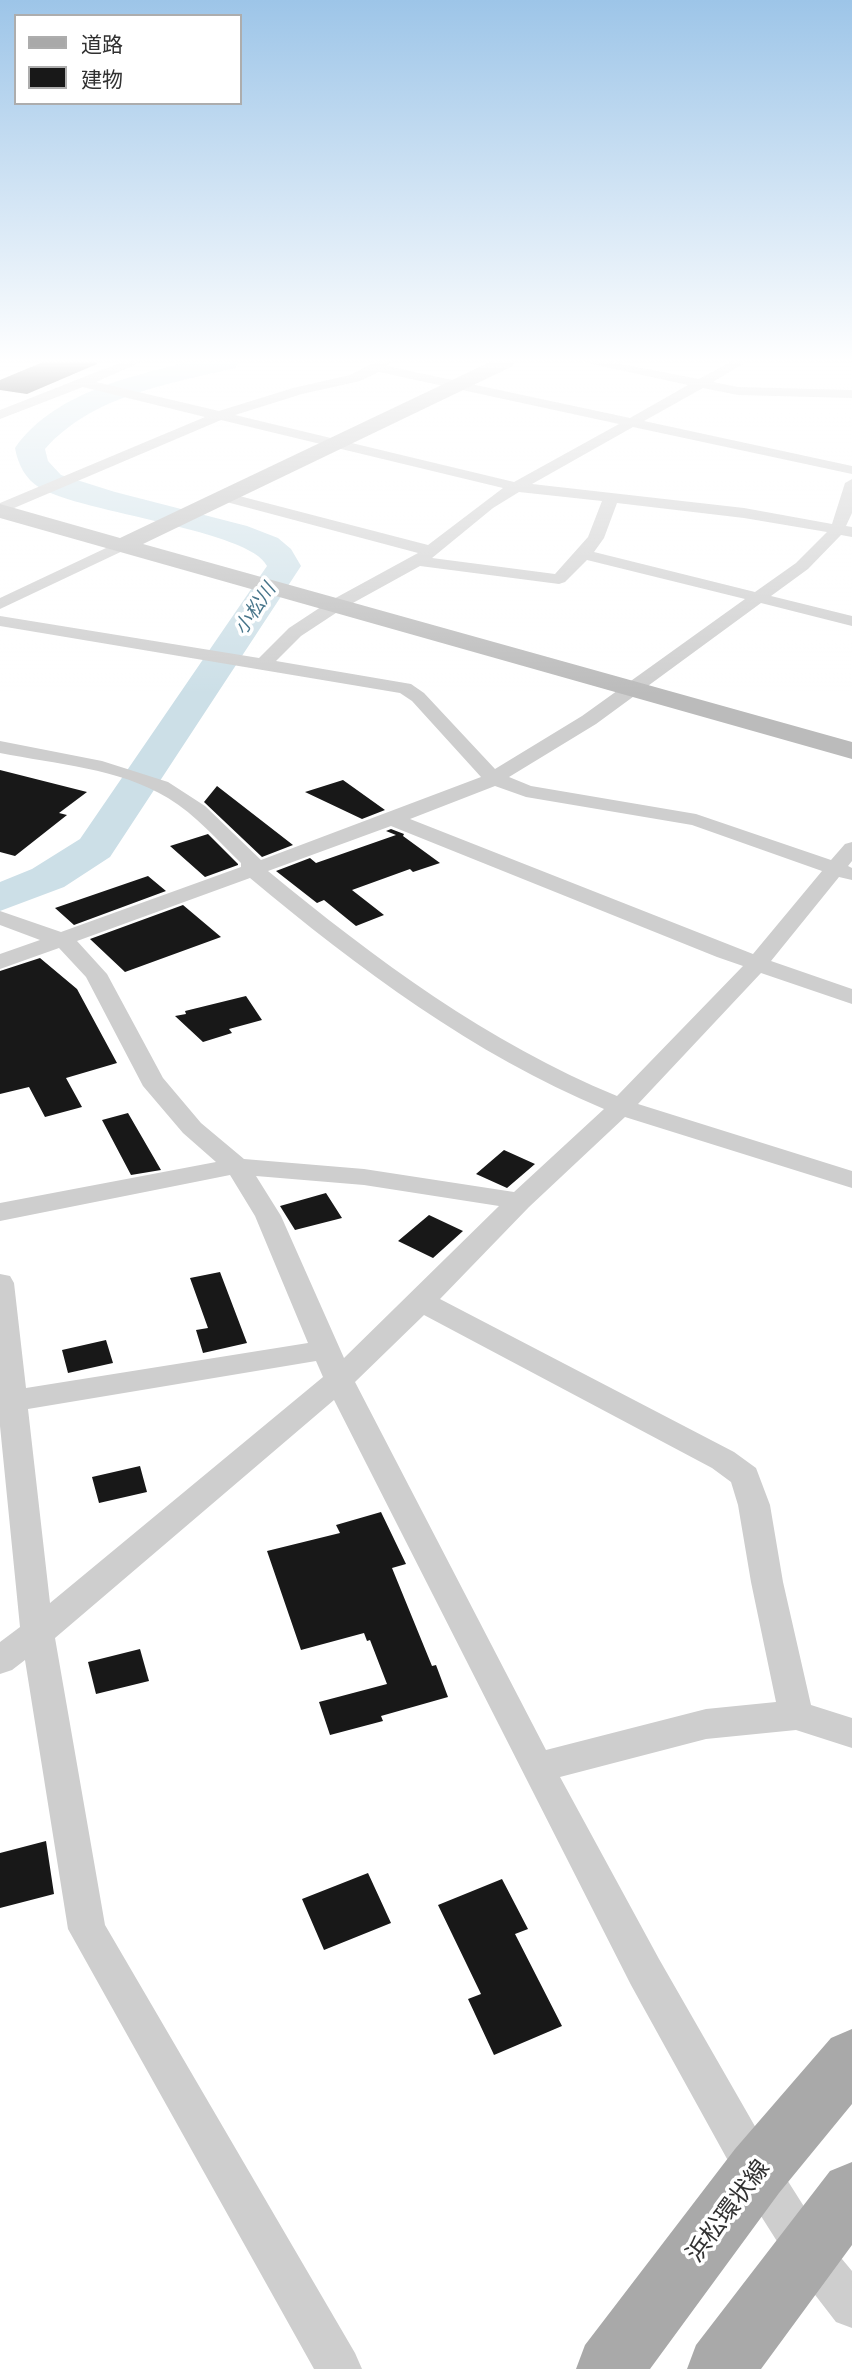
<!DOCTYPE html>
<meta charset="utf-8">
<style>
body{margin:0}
#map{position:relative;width:852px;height:2369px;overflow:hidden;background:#fff;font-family:"Asap Condensed","Noto Sans JP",sans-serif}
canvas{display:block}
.legend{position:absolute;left:14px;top:14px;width:228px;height:91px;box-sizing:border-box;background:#fff;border:2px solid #adadad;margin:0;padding:9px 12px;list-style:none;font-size:21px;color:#313131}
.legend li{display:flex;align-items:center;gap:14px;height:35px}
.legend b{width:35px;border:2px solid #adadad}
</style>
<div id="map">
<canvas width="852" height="2369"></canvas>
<ul class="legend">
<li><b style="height:9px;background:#a9a9a9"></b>道路</li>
<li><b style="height:19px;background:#181818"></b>建物</li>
</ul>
</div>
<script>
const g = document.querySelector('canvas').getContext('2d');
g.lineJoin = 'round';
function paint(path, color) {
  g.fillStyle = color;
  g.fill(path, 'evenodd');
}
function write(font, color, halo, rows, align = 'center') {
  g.font = font + ' "Asap Condensed","Noto Sans JP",sans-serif';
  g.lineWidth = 7;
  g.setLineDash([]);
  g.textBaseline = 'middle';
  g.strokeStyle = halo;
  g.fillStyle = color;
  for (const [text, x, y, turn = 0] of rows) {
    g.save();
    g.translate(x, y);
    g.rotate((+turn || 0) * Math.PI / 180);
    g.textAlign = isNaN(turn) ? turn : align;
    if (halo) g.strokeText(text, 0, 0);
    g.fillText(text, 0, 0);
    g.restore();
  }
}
paint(new Path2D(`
 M188 362H239L235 368C169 384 93 395 45 449L48 461 61 475 115 492 247 526 278 538 291 549 301 566 110 857 64 887 0 911V882L32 869 80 839 267 566C250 530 83 513 40 488 25 479 18 464 15 448 53 394 127 377 188 362Z`), '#ccdfe7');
paint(new Path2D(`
 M43 362H97V364L27 394 0 390V380Z
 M0 770 87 792 59 813 67 815 15 856 0 852Z
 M343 780 385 810 362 819 305 792Z
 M217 786 293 845 262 857 204 802Z
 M391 829 404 834 403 836 440 863 413 872 410 869 352 890 384 915 356 926 324 900 317 903 276 871 310 858 316 863 396 835 386 831Z
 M208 834 238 864V865L205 877 170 846Z
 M148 876 166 891 74 925 55 908Z
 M183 905 221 937 125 972 90 939Z
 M40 958 77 989 117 1063 66 1078 82 1107 45 1117 29 1087 0 1094V971Z
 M246 996 262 1020 229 1029 232 1033 203 1042 175 1016 186 1014 185 1011Z
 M128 1113 161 1170 131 1175 102 1120Z
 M504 1150 535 1164 507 1188 476 1174Z
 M326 1193 342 1218 295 1230 280 1206Z
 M429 1215 463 1231 433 1258 398 1241Z
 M220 1272 247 1343 203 1353 196 1330 208 1328 190 1278Z
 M106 1340 113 1363 68 1373 62 1350Z
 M140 1466 147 1492 99 1503 92 1477Z
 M381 1512 406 1564 392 1568 432 1666 436 1665 448 1697 381 1716 383 1721 330 1735 319 1702 387 1684 370 1640 367 1641 364 1633 301 1650 267 1551 340 1533 336 1525Z
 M140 1649 149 1681 96 1694 88 1662Z
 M46 1841 54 1894 0 1908V1853Z
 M368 1873 391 1923 324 1950 302 1899Z
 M502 1879 528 1929 515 1934 562 2026 494 2055 468 1999 481 1994 438 1905Z`), '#181818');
paint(new Path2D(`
 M122 362H141L96 382 219 411 293 388 350 375 375 362H390L387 366 630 418 688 385 583 362H611L699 379 730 362H746L713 382 738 387 852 390V398L738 395 703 388 644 421 852 466V474L633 427 532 484 744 508 832 524 845 483 852 479V513L846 526 852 527V537L841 535 808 569 771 596 852 616V626L761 603 596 724 509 777 531 786 696 814 831 860 845 844 852 842V861L848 866 852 868V880L839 877 771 961 852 989V1004L761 973 638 1104 852 1171V1188L625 1117 529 1207 440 1299 734 1452 756 1468 770 1505 783 1582 811 1705 852 1718V1748L796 1730 706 1739 560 1777 659 1959 772 2156 822 2235 852 2271V2328L836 2322 792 2265 742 2186 631 1985 334 1400 55 1638 105 1925 355 2353 362 2369H314L68 1929 25 1660 12 1670 0 1674V1642L20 1627 0 1426V1274L10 1276 14 1283 26 1388 308 1343 255 1216 230 1175 0 1221V1203L216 1162 183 1133 143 1086 86 977 59 948 0 969V954L40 940 0 925V911L61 932 241 867V863C217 840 196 815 168 798 119 768 55 764 0 753V741L102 761 168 782 205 806 261 860 481 777 412 701 400 693 0 626V616L259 658 289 628 330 601 418 553 219 500 216 497 219 494 224 492 428 545 503 488 221 420 0 514V503L205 417 83 387 0 419V410ZM379 372 619 424 514 482 235 415 302 394 360 381ZM519 492 602 501 588 537 555 574 432 558 493 508ZM617 503 744 518 827 532 796 563 755 592 594 552 604 538ZM587 560 745 599 582 716 495 769 424 693 411 684 276 661 301 636 342 609 420 566 559 584 565 582ZM495 786 526 797 692 825 822 871 753 954 410 819ZM391 826 717 957 743 966 617 1096C488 1043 375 959 268 871ZM250 878C359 969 473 1054 604 1109L514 1192 364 1169 244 1159 201 1123 163 1078 107 974 77 941ZM256 1176 364 1185 499 1206 344 1358 281 1216ZM424 1315 712 1468 731 1482 738 1505 751 1582 776 1702 706 1709 546 1750 355 1382ZM316 1361 323 1377 50 1603 28 1409Z
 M123 540 131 545 129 548 0 609V598Z`), '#cecece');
paint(new Path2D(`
 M490 362H515L513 366 143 544 852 742V759L0 518V504L120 538Z`), '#bbb');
paint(new Path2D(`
 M852 2029V2104L779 2193 650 2369H576L585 2345 735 2149 831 2038Z
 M852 2162V2245L761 2369H687L696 2345 830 2171Z`), '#a9a9a9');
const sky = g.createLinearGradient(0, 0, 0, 694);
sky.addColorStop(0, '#9dc5e8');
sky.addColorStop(0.52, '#fff');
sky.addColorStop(1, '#ffffff00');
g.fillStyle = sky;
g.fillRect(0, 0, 852, 694);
write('italic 19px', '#47758a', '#fff', [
 ["小松川",255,609,-56]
]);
write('24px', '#313131', '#fff', [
 ["浜松環状線",728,2211,-53]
]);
</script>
